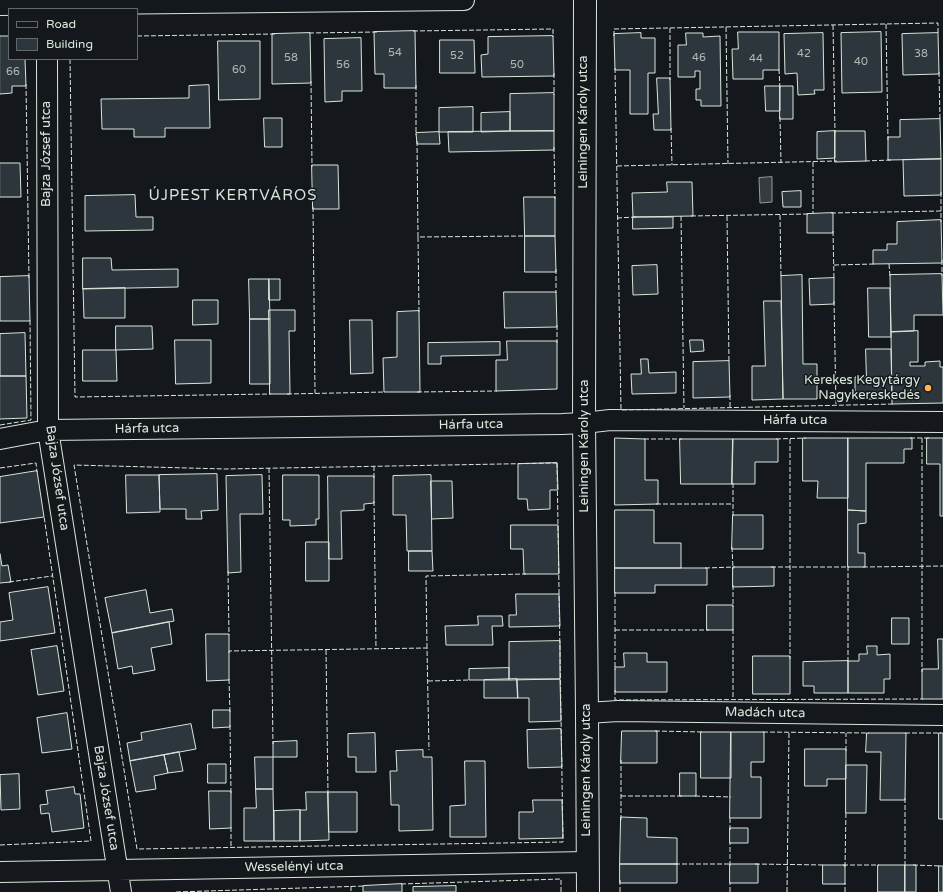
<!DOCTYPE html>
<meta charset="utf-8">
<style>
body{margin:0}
#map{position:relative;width:943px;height:892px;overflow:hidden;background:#14181c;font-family:"Varela Round",sans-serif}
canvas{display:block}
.legend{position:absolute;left:8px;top:8px;width:130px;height:52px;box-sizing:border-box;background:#14181c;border:1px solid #626a69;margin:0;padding:5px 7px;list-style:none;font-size:12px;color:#d8e6dc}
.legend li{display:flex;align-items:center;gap:8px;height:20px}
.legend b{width:20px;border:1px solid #626a69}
</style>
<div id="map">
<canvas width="943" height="892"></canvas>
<ul class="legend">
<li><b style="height:5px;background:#14181c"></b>Road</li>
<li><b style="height:11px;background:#2c363c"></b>Building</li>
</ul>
</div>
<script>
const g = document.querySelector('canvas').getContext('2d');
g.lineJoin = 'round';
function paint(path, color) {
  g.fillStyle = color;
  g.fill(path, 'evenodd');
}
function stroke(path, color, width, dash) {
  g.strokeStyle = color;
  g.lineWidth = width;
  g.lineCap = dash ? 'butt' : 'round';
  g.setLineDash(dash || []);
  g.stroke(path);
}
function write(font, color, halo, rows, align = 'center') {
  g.font = font + ' "Varela Round",sans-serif';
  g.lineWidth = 3;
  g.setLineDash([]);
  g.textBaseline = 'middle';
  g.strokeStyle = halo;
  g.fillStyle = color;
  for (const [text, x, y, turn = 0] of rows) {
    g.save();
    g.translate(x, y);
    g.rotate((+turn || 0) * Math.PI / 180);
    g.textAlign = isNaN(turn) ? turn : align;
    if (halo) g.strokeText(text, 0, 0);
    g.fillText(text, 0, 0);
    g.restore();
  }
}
const water = new Path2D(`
 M772 177V202L760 203 759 178Z`);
paint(water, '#363b3e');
stroke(water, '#939e99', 1);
const building = new Path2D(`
 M415 31 416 88H384V74H375L374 32Z
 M738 32H779V70H763V79H733L732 49H738Z
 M881 32 882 92 842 93 841 33Z
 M310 33 311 83 272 84V34Z
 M641 33V38H655V73H648V114H630V70H615L614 34Z
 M686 33H703V37L720 36 721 106H701V100H696V89H700V71H695V77H678V45H686Z
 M823 33 824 90H814L815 94 798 95 797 73 785 74 784 34Z
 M938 33 939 74 903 75 902 34Z
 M0 36H9V59H25L26 86H12V93L0 94Z
 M553 36 554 76 482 77 481 55 488 54V37Z
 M361 38 362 91H342V101L325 102 324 39Z
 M440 40H474L475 73H440Z
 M218 41H260V99L219 100Z
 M657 78H670L671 130H654L653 114H658Z
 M209 85 210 128H165V137H134V129H102L101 99 189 98V86Z
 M765 86H780V111H766Z
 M780 86H793V119H780Z
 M554 93V131H510V94Z
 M473 107V132H439V108Z
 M510 112V131L481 132V113Z
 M264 118H282V147H265Z
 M940 119 941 159 888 160V137H900V120Z
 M554 131V150L449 152 448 132Z
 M835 131V158L817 159V132Z
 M835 131H865L866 161 835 162Z
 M439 132 440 144H417L416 133Z
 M941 159V195L904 196 903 160Z
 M0 163H20L21 197H0Z
 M312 165H338L339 209H313Z
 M667 182H692L693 216 633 217 632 193 667 192Z
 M801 191V207H783L782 192Z
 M135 195 136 217H153V230L85 231V196Z
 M524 197H555V236H525Z
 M833 213V233H807V214Z
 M633 217H673V228L633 229Z
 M941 220 942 263 873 264V250H887V244H897V222Z
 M525 236H555L556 272H525Z
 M83 258H111L112 270 178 269V287L83 289Z
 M657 265 658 294 633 295 632 266Z
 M942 274 943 315H914V331L891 332 890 275Z
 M802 275 803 364H817V399H783L781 276Z
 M29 276 30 321H0V277Z
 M834 278V304L810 305 809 279Z
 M249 279H269L270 319H250Z
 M269 279H280V300H269Z
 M125 288V318H84L83 289Z
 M868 288H890L891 337H869Z
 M504 292H556L557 327 505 328Z
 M193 300H218V324L193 325Z
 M764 301H781L783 399 752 400V366H765Z
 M269 310H295V331H289L290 394H270Z
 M419 311 420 392H384L383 358 397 357V312Z
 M250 319H270V384H250Z
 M350 320H372L373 373 351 374Z
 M116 326H152L153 349 116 350Z
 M918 331V362H910V366H925V362L940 361V367H943V403L892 404 891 332Z
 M25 333 26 376H0V334Z
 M175 340H211V383L176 384Z
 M690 340H703L704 351 691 352Z
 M507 341H557V389L496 391V360H507Z
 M500 342V355L441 356V364H428V343Z
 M866 349H891L892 399H855V377H866Z
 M83 350H116L117 381H83Z
 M641 359H648L649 373 676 372V393L632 394 631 374H641Z
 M729 361 730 397 693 398V362Z
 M0 376H26L27 418 0 419Z
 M615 438 645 439V480H658V504L615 505Z
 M803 438H848V498H817L818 481H803Z
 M848 438H912V449H904V463H866V511L848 510Z
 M927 438H943V516H940V464H927Z
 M680 439H733L732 484H681Z
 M733 439H778V462H755V484H732Z
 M557 463 558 490H550V509L528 510 527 499H518V464Z
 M37 471 44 517 0 523V477Z
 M217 474 218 510 201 511 202 519H186V509H160L159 475Z
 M126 475H159L160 512 127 513Z
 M262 475 263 514H240L241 572 228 573 226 476Z
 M283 475H319V519H316V525L290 526V520H283Z
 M431 475 432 551H407L406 515H393V476Z
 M328 476H374V503L364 504V510L341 511 342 559H329Z
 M431 481H452L453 518 432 519Z
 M615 510H654V543H681V568H615Z
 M848 510 866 511V523L858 524V553H865V567H848Z
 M733 515H763V549H732Z
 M511 525H558L559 574H524L523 549H511Z
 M306 542H329V581H306Z
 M409 551H432L433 571H409Z
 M0 554 2 566 8 565 11 582 0 583Z
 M733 567H774V586L733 587Z
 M615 568H707V585H655V593H615Z
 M48 587 55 633 0 641V622L13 620 9 593Z
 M146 590 150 613 172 609 174 621 112 633 105 598Z
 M516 594H559L560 626 509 627V615H516Z
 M707 605H733V630H707Z
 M478 616H502L503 626H492L493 645H446L445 626 478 625Z
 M892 618H909V644H892Z
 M169 622 172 644 151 648 155 670 133 674 132 666 118 669 112 633Z
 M206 634H229V680L207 681Z
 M938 639H943V699H922V669H938Z
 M560 641V679L509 680V642Z
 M57 646 64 691 38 695 31 650Z
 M867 646H877V655L890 654V679H884V693H848V661H859V654H867Z
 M624 653H647V662H667V692H615V667H624Z
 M753 656H790V694H753Z
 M848 661V693H814V686H803V662Z
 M509 668V680H469V669Z
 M517 679 518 698H484V680Z
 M517 679H560L561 721 529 722V698H518Z
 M213 710H230V727L213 728Z
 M67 713 72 749 42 753 37 718Z
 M191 724 196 749 130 761 127 743 142 740 141 733Z
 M561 729 562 767 528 768 527 730Z
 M622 731H657V763H621Z
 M701 732H731V778H701Z
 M731 732H764V762H751V777H761V818H730Z
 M375 733 376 772H356V757H348V734Z
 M867 733H906L905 800H880L881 752H866Z
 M939 733H943V819H939Z
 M297 741V757H273V742Z
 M805 749H846V779H827V786H805Z
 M423 750V757H432L433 830 399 831V805H391L390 771H397L396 751Z
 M179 752 183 771 168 773 164 755Z
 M164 755 168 773 154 776 156 789 136 792 130 761Z
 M255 757H273V789H256Z
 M465 761H485L486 837H450V806L465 805Z
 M208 764H226V783H208Z
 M846 765H867L866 813H846Z
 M680 773H696V796H680Z
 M19 774 20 809 1 810 0 775Z
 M74 787 75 794H80L84 828 52 832 49 813 41 814 40 805 48 804 46 791Z
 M256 789H273L274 841H244V808H256Z
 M209 791H231V828L210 829Z
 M306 792H328L329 840 300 841V810H306Z
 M328 792H357V832H329Z
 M533 800H562L563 838 519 839V812H533Z
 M300 810V841H274V811Z
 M621 817 647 818V837L677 838V864H620Z
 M730 828H748V843H730Z
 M620 864H677V883H620Z
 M730 864H758V883H730Z
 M823 865H845V884H823Z
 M878 865H905V892H878Z
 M905 865H916V892H905Z
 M939 866H943V892H939Z
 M402 884V892H363V886Z
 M456 886V892H413V887Z`);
paint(building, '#2c363c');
stroke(building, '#d8e6dc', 1);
const street = new Path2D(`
 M0 5 464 0
 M47 59 48 430 121 892
 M0 439 48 430 562 424 584 423 610 420 943 422
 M587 713 618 711 943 715
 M0 872 588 862`);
const secondary = new Path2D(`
 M585 0 584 423 587 713 588 892`);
stroke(street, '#d8e6dc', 22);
stroke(secondary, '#d8e6dc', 24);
stroke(street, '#14181c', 20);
stroke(secondary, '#14181c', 22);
stroke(new Path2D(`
 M886 24 888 140
 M833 25 835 133
 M726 27 728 164
 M670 28V80
 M413 31 553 29V37
 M309 33 377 32
 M137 36 275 34
 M614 36V29L938 23V34
 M70 59 75 397 271 394
 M615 68 621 410 895 404
 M779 69 780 89
 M939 72 940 120
 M554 73V95
 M311 81 312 167
 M26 84 29 278
 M416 85V135
 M780 117 781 163
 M671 128 672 165
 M417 141 418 237
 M554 147 555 199
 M865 161 891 160
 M813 162V214
 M617 166 837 161
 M941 192V222
 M313 207 315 393
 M831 213 941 211
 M780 215 781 278
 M681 216 684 408
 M691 216 809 214
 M727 216 729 363
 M617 218 636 217
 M833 231 834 279
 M942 260V276
 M889 264 890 276
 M834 265 874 264
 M556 269V293
 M834 301 836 405
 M419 312 418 237 525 236
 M557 325V343
 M417 392 497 391
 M287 394 385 392
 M730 407V395
 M0 425 31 420 30 320
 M910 438H930
 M922 438V672
 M644 439H682
 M776 439 806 438
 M790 439V659
 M557 463 563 842 137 849 74 465 226 469Z
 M374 466V479
 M0 468 36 463 37 472
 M269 468 273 744
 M733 483V517
 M374 501 376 649
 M656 504H732
 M732 547 733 569
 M848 566V662
 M771 567H849
 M863 567 943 566
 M705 568 735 567
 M228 571 229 635
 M9 582 52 576
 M733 585V607
 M615 592V670
 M733 629V699
 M615 630H709
 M427 648 426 576 526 574
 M326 650 328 794
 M229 653V651L427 648 429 750
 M229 679 230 713
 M428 681 470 680
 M615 690V700L923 699
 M230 725 231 793
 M655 731 703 732
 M763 732 869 733
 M905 733H941
 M846 751V733
 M621 796H683
 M695 796 731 797
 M621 820V760
 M231 827V847
 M730 830V816
 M0 845 91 841 44 516
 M675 864H731
 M755 864 825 865
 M843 865H879
 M913 865 941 866
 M730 866V842
 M905 866V798
 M845 867 846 811
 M401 884 561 879V892
 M351 886V892
 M176 892 365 886
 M620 892V880
 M730 892V882
 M787 892 789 732
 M845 892V883`), '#d8e6dc', 1, [5, 2]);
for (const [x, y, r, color] of [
 [928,388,4,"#ffb74d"]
]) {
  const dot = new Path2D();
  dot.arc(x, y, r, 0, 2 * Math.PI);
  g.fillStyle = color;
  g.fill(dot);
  stroke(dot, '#14181c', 1.5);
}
write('11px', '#adbab4', null, [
 ["54",395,53],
 ["42",804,54],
 ["38",921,54],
 ["52",457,56],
 ["58",291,58],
 ["46",699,58],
 ["44",756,59],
 ["40",861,62],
 ["56",343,65],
 ["50",517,65],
 ["60",239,70],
 ["66",13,72]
]);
write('13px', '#d8e6dc', '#14181c', [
 ["Leiningen Károly utca",584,122,-90],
 ["Bajza József utca",47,154,-90],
 ["Hárfa utca",795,421],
 ["Hárfa utca",471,425,-1],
 ["Hárfa utca",147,429,-1],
 ["Leiningen Károly utca",585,446,-90],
 ["Bajza József utca",57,478,82],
 ["Madách utca",765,713,1],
 ["Leiningen Károly utca",587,770,-90],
 ["Bajza József utca",106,798,81],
 ["Wesselényi utca",294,867,-1]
]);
write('13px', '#d8e6dc', '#14181c', [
 ["Kerekes Kegytárgy",920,381],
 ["Nagykereskedés",920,396]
], 'right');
g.letterSpacing = '1px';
write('15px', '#d8e6dc', '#14181c', [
 ["ÚJPEST KERTVÁROS",233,196]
]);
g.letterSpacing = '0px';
</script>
